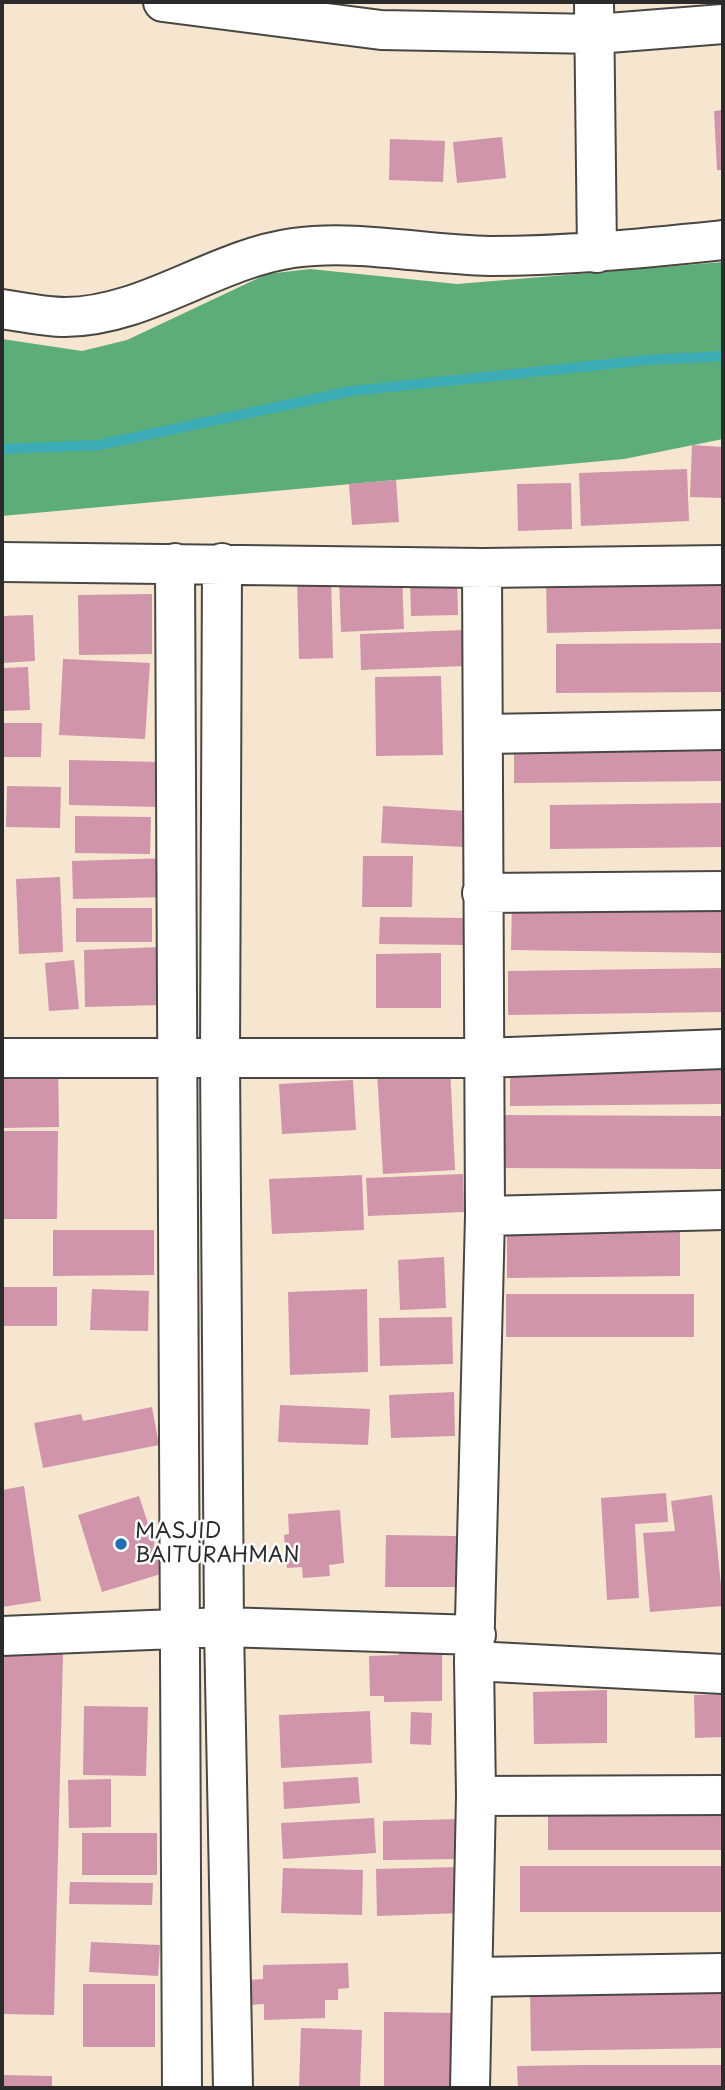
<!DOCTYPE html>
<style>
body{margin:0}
#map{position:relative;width:725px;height:2090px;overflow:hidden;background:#f6e6d0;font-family:"Playpen Sans",sans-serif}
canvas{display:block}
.frame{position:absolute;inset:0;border:4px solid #2b2b2b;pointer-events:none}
</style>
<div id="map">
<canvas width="725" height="2090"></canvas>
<div class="frame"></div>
</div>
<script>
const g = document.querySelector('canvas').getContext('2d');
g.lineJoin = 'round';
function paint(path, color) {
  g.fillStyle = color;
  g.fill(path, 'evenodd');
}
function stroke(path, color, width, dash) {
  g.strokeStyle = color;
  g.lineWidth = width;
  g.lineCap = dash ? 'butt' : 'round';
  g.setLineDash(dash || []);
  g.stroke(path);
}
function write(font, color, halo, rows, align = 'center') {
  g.font = font + ' "Playpen Sans",sans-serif';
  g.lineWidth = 5;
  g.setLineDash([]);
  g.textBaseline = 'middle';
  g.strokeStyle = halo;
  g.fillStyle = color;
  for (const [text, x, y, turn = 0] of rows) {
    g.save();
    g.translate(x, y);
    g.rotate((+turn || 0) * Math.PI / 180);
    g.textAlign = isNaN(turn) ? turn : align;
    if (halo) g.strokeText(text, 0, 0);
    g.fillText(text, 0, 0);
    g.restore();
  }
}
paint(new Path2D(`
 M723 262V439L624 459 2 516V339L82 351 127 340 267 274 310 269 457 284Z`), '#5cad7a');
stroke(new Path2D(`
 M2 449 99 445 352 391 647 360 723 356`), '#3cadb6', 10);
paint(new Path2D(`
 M723 110V170H717L714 111Z
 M502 137 506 178 457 183 453 142Z
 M390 139 445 141 443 182 389 180Z
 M692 445 723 447V498L690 497Z
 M687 469 689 521 581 526 579 473Z
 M396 480 399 522 352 525 349 484Z
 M571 483 572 529 518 531 517 484Z
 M331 575 333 658 299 659 297 576Z
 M402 575 404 629 341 632 339 578Z
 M723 576V629L547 633 546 579Z
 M457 579 458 615 411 616 410 580Z
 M152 594V654L79 655 78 595Z
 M33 615 35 661 2 663V616Z
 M464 630 465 666 361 670 360 634Z
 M723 643V692L556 693V644Z
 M63 659 150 663 145 739 59 735Z
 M28 667 30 710 2 711V668Z
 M441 676 443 755 376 756 375 677Z
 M2 723H42L41 757H2Z
 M723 737V781L514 783V739Z
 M69 760 161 762 160 807 69 805Z
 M7 786 61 787 60 828 6 827Z
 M723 803V847L550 849V805Z
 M383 806 467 811 465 847 381 843Z
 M75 816 151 817 150 854 75 853Z
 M363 856H413L412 907H362Z
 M170 858 171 897 73 899 72 861Z
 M60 877 63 952 19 954 16 879Z
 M512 902 723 904V953L511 950Z
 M76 908H152V942H76Z
 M380 917 468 918V945L379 944Z
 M161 947 162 1005 85 1007 84 950Z
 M441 953V1008H376V954Z
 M74 960 79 1009 49 1011 45 963Z
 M723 968V1012L508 1015V971Z
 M723 1059V1104L510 1106V1060Z
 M58 1067 59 1127 2 1128V1068Z
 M450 1067 455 1170 383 1174 377 1071Z
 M353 1080 356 1130 282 1134 279 1084Z
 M498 1115 723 1116V1169L497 1168Z
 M2 1131H58L57 1219H2Z
 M463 1174 464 1212 368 1216 366 1178Z
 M362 1175 364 1230 272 1234 269 1179Z
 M680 1229V1276L507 1278V1231Z
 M53 1230H154V1275L53 1276Z
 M444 1257 446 1308 400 1310 398 1260Z
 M2 1287H57V1326H2Z
 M92 1289 149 1291 148 1331 90 1330Z
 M367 1289 368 1372 290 1375 288 1292Z
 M506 1294H694V1337H506Z
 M452 1317 453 1364 380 1366 379 1318Z
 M454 1392 455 1436 391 1438 389 1395Z
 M280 1405 370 1409 368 1445 278 1442Z
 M152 1407 159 1445 43 1468 34 1423 81 1414 83 1421Z
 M24 1486 41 1601 2 1607V1490Z
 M666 1493 668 1522 635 1524 639 1598 607 1600 601 1498Z
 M712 1495 723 1606 650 1612 643 1533 675 1531 671 1501Z
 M139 1496 164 1573 102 1592 78 1515Z
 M340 1510 344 1563 329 1565 330 1576 303 1578 302 1567 287 1568 284 1535 289 1534 288 1514Z
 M386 1535 457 1536 456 1587H385Z
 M442 1650V1701L384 1702V1696H370L369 1656 399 1655V1651Z
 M2 1653 63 1654 54 2015 2 2014Z
 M607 1690V1743L534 1744 533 1692Z
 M723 1694V1737L695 1738 694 1695Z
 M84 1706 148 1707 146 1776 83 1775Z
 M370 1711 372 1763 281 1768 279 1715Z
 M411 1712 432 1713 431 1745 410 1744Z
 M358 1777 360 1803 284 1809 283 1782Z
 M111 1779V1827L69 1828 68 1780Z
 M548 1803H723V1850H548Z
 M374 1818 376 1853 283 1859 281 1823Z
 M460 1819 461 1859 383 1860V1821Z
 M82 1833H157V1875H82Z
 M520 1866H723V1912H520Z
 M461 1867 462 1913 377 1916 376 1869Z
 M283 1868 363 1870 362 1915 281 1913Z
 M70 1882 153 1883 152 1905 69 1904Z
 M91 1942 160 1945 158 1976 89 1972Z
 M348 1963 349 1988 338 1989V2000H325V2018L264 2020V2004L249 2005 248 1980 263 1979V1965Z
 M83 1984H155V2047H83Z
 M723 1987V2048L531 2051 530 1990Z
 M384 2012 457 2013 456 2088H384Z
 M301 2028 362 2030 360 2088H299Z
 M584 2065H723V2088H518L517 2066Z
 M2 2075 52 2076V2088H2Z`), '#d094ab');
const minor = new Path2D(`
 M163 2 381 30 596 34 723 24
 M594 2 597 253
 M2 309C22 312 45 317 65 317 144 317 215 259 293 248 358 239 425 255 490 256 568 256 645 248 723 240
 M2 562 482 568 723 565
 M175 563 182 2088
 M222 563 220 1058 224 1627 233 2088
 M484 734 723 730
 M482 893 723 891
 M2 1058H483L723 1049
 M485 1216 723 1210
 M2 1636 224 1627 476 1635
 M474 1661 723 1674
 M476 1796 723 1795
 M474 1977 723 1973
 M470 2088 476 1796 474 1661 485 1216 482 568`);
stroke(minor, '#494744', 42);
stroke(minor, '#fff', 38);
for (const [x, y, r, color] of [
 [121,1544,7,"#1f6fb2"]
]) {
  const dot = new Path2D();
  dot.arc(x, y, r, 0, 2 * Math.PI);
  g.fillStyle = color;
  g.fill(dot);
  stroke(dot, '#fff', 2.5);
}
write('21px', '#2b2b2b', '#fff', [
 ["MASJID",135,1532],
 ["BAITURAHMAN",135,1556]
], 'left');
</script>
